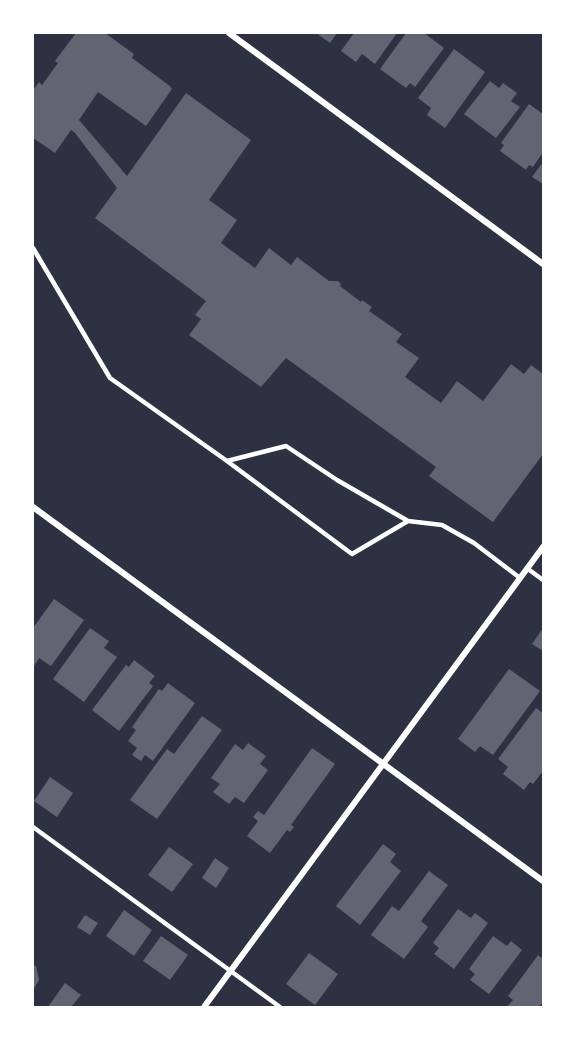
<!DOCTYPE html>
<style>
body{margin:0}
#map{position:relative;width:576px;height:1040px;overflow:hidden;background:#2d3142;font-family:Overpass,sans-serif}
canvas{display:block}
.frame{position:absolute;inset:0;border:34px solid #fff;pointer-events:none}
</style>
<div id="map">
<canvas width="576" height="1040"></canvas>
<div class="frame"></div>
</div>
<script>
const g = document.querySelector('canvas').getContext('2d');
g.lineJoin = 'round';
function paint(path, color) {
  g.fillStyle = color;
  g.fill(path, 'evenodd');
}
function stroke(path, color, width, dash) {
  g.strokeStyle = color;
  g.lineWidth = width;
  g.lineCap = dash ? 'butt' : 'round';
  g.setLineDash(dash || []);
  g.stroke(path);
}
paint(new Path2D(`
 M76 33H105L134 54 132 58 170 86 172 89 146 126 98 92 79 120 127 176 186 93 251 140 209 200 237 220 221 243 255 268 269 248 291 265 297 257 329 281H338L341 284 340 286 361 302 362 300 372 307 369 311 402 334 396 342 419 358 405 377 441 403 457 381 483 401 511 364 524 374 531 365 543 374V454L493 522 429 476 436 467 286 358 261 387 189 335 201 319 195 315 206 301 95 218 117 188 75 133 71 130 55 153 33 138V90L39 82 42 85 58 63 55 61Z
 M316 33H337L330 43Z
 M354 33H397L375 64 362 54 356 62 341 51Z
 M406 33H424L444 48 415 87 410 83 406 88 380 69Z
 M454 49 485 72 445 128 427 115 431 108 418 98Z
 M490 81 499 88 503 83 517 93 511 101 520 107 496 138 464 114Z
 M529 104 543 114V152L533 167 529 165 526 170 500 151 504 145 501 143Z
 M543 162V184L532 177Z
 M54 599 84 620 51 666 39 658 33 668V628Z
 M90 628 109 641 104 648 117 657 84 702 53 679Z
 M543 628V651L532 644Z
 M134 660 155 676 149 683 153 686 119 731 92 710 126 665 129 667Z
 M509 669 540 691 493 755 480 746 475 752 458 739Z
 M168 683 195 703 153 761 145 755 141 761 132 755 137 748 128 741 136 730 132 727 159 689 162 691Z
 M536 708 543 713V771L533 784 530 782 524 790 503 774 508 767 498 759Z
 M202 716 222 730 157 819 130 800 167 749 174 754Z
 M248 743 266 756 260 764 268 770 244 803 235 797 229 804 213 792 220 784 211 778 235 744 243 750Z
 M312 748 335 764 291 825 294 827 290 832 287 830 270 853 247 836 258 821 253 817 258 811 264 815Z
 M50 777 73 793 57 817 34 801Z
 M383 844 396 854 390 862 401 871 360 925 336 906Z
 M169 847 193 864 172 892 148 875Z
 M215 858 229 868 216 888 202 878Z
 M429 871 448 885 421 921 428 927 404 959 371 935 392 906 399 911Z
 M458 909 471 918 475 913 488 923 454 969 434 954 439 948 433 943Z
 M124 910 152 930 134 956 106 936Z
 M85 915 98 923 90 935 77 927Z
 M161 936 188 955 170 980 143 961Z
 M493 936 507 946 511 941 522 950 489 994 470 980 475 974 469 969Z
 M309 953 338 974 315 1005 286 984Z
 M538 955 543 959V1002L539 1007H507L513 1000 508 996Z
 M33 965 36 966 39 980 33 990Z
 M65 983 81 995 71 1007H48Z`), '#626471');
stroke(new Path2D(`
 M33 248 110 378 227 461 352 554 408 521 442 525 474 543 520 578
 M227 461 286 446 337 480 408 521
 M528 569 543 580
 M33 827 280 1007`), '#fff', 4.5);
stroke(new Path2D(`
 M229 33 543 264
 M33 507 543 881
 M204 1007 543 547`), '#fff', 6);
</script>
